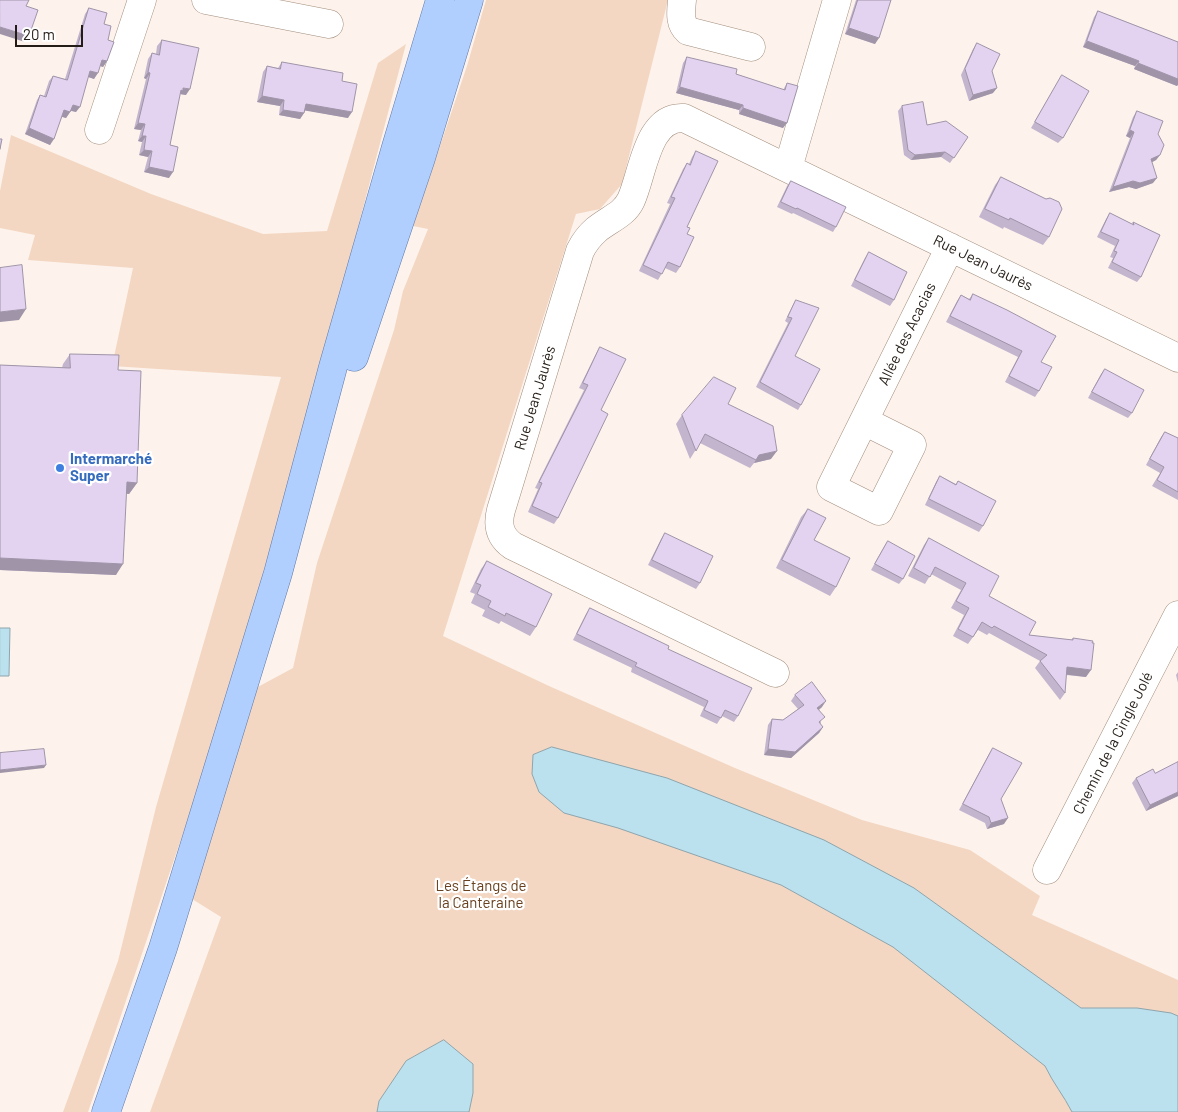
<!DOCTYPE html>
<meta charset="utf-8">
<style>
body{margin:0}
#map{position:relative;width:1178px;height:1112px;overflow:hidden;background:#fdf3ec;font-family:Barlow,sans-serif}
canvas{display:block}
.scale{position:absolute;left:15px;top:25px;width:68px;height:22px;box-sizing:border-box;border:2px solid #241c16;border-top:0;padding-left:6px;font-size:15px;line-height:18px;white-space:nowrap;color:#241c16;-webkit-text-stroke:4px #fff;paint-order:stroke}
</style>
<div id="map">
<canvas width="1178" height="1112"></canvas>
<div class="scale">20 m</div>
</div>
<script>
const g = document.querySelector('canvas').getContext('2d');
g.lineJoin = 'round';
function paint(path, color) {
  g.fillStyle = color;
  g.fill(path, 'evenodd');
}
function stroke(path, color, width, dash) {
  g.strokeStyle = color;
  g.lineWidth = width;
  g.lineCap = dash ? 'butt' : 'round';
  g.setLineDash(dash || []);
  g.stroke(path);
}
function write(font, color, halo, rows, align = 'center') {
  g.font = font + ' Barlow,sans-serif';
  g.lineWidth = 4.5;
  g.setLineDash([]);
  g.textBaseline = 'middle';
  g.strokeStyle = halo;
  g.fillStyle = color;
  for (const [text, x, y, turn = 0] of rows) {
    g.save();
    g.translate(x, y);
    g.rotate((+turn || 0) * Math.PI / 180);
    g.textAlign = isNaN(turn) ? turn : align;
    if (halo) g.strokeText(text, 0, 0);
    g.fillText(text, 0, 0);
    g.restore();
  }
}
paint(new Path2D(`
 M486 0H668L622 184 600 209 576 214 443 636 549 686 735 768 862 820 970 850 1040 896 1032 915 1178 980V1112H150L221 917 192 899 254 689 293 668 317 563 394 330 403 291 428 229 413 226 467 66Z
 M406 44 301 445 205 769 88 1112H63L118 961 156 807 281 377 112 366 133 268 28 260 35 235 0 228V191L11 135 151 194 263 234 327 231 378 63Z`), '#f3d7c2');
const water = new Path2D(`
 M0 628H10L9 676H0Z
 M552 747 667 778 824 840 914 888 1081 1008H1137L1171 1013 1178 1016V1112H1072C1064 1096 1053 1083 1045 1066L893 947 781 885 618 828 564 813 539 792 532 774 533 755Z
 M444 1040 473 1064V1093L469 1112H377L379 1101 406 1061Z`);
paint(water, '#bbe0ee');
stroke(water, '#8ea5ad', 1);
const minor = new Path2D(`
 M206 0 329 24
 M682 0C681 12 679 23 688 31L751 47
 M99 130 142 0
 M788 168 837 0
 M864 421 912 445 879 511 831 487 950 247
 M775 673 513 546C500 537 497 525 501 510L580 251C584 243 589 236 596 230 609 219 624 215 631 200 643 174 647 115 684 118L1178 358
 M1047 870 1178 615`);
const major = new Path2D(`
 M354 357 421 158 469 0
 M106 1112 163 948 278 573 333 367 396 147 440 0`);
stroke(minor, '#a28d7d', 29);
stroke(major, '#5d7aac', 29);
stroke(minor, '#fff', 28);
stroke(major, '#b0cefe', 28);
paint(new Path2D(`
 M856 0H891L875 44 845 34Z
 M89 8 104 24 108 40 107 61 103 67 100 66 94 79 88 77 76 112 71 111 66 118 62 117 50 145 25 134 37 100 40 95 44 96 49 81 53 76 65 79 85 14Z
 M1098 11 1178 42 1177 86 1134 69 1135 66 1083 47 1094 17Z
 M162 40 186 95 180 94 170 145 169 178 144 172 148 157 139 155 142 142 138 141 141 130 134 129 146 79 144 78 148 59 152 53 156 54 157 46Z
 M977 43 992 71 993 93 969 101 961 75 973 49Z
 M687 57 736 74 783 90 787 83 783 128 739 114V110L676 93 683 63Z
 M282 62 342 81 348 118 305 110 304 113 300 119 279 115 280 106 257 102 263 72 267 66 278 68Z
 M1062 75 1063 138 1058 143 1031 128Z
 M902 106 927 125 968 137 950 163 941 157 911 160 904 155 898 111Z
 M1137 111 1158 134 1160 155 1156 160 1152 162 1153 183 1136 189 1129 187 1109 192 1130 138 1126 136 1133 117Z
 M696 151 687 227V234L680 267 676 273 665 268 658 280 639 271 670 204 667 203 683 169 687 163 689 164 692 157Z
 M1001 177 1046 199 1049 237 1043 245 1004 227 1003 229 979 217 995 185Z
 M791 181 836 227 833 232 793 213 792 214 777 207 787 186Z
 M1110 213 1132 224 1133 222 1160 235 1141 277 1137 282 1108 268 1113 258 1110 257 1115 246 1097 237 1106 219Z
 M869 252 894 300 890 306 851 286 865 258Z
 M973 294 1041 362 1039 391 1035 397 1005 382 1018 357 946 322 957 301 961 295 969 299Z
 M796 300 795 356 801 405 798 410 756 387 788 323 785 321 793 305Z
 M600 347 601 410 558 518 554 524 528 512 538 489 535 488 584 390 579 388 597 352Z
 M70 354 118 370 137 483 129 494 126 493 116 575 0 570V365L62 368 63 364Z
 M1105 369 1132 413 1128 418 1088 398 1101 374Z
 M728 404 771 459 754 463 750 468 700 443 690 459 676 424 682 415Z
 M1165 432 1178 438V500L1152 486 1160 473 1146 465 1161 437Z
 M940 476 956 484 958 481 983 526 979 532 925 505 936 482Z
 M808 509 814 540 836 587 830 596 776 568 801 517Z
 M665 533 700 583 696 589 648 565 661 539Z
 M929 538 1029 635 1071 640 1073 638 1086 677 1066 675 1065 693 1060 700 1035 668 1040 661 989 633 987 635 978 630 968 644 953 636 964 615 951 608 961 590 931 574 925 584 908 576 924 545Z
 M888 541 903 579 899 584 871 570 884 547Z
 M487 561 536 627 530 636 501 621 499 624 482 616 485 610 471 603 475 594 470 592 481 569Z
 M590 608 668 649 738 716 734 722 722 716 717 724 700 716 704 707 631 672 632 668 573 640 586 614Z
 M1178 672V683L1176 675Z
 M795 695 822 707 819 710 821 723 820 724 823 727 819 733 791 758 764 755 768 725 772 719 783 720 798 709 791 701Z
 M993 748 1004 824 987 829 985 823 959 810 989 754Z
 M1155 773 1178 796 1146 811 1132 783 1136 778Z`), '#c3b5ce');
paint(new Path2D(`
 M0 27 29 36 25 42 0 34Z
 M849 28 879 38 875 44 845 34Z
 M1087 41 1139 61 1135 66 1083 47Z
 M102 60 107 61 103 67 98 65Z
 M1138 63 1178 79V85L1177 86 1134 69Z
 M90 71 98 73 94 79 86 76Z
 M148 72 150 73 146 79 144 78Z
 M680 87 743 105 739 110 676 93Z
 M183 88 190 89 186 95 180 94 177 96Z
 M997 88 993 93 969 101 973 95Z
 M262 96 284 100 280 106 257 102Z
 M306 104 352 112 348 118 302 110Z
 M73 105 80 107 76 112 69 110Z
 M743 108 787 123 783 128 739 114Z
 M64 110 70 112 66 118 60 116Z
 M283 110 304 113 300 119 279 115Z
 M138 123 145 124 141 130 134 129Z
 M29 128 54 139 50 145 25 134Z
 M1130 130 1134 132 1130 138 1126 136Z
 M142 136H146L142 142 138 141Z
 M144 150 152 151 148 157 139 155Z
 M945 152 941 157 911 160 915 155Z
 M1160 155 1156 160 1147 165 1151 159Z
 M149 167 173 172 169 178 144 172Z
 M1157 178 1153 183 1136 189 1129 187 1109 192 1113 187 1133 181Z
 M26 309 19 320 0 322V312Z
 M777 451 771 459 754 463 759 455Z
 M127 482 137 483 129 494 119 493Z
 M0 558 123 564 116 575 0 570Z
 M1067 667 1091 670 1086 677 1062 674Z
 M826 701 822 707 813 714 817 708Z
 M823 727 819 733 791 758 764 755 768 749Z
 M46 765 44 768 0 773V770Z
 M1178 792V796L1146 811 1150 805Z
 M1008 818 1004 824 987 829 991 823Z`), '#9f94a8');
const building = new Path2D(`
 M0 0H29L26 6 38 10 29 36 0 27Z
 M858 0H891L879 38 849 28Z
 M89 8 107 13 104 24 111 26 108 40 114 42 107 61 102 60 98 73 90 71 80 107 73 105 70 112 64 110 54 139 29 128 40 95 46 97 53 76 67 80Z
 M1098 11 1178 42V79L1138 63 1139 61 1087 41Z
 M162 40 199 48 190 89 183 88V91L181 90 170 145 178 147 173 172 149 167 152 151 144 150 146 136H142L145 124 138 123 150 73 148 72 152 53 159 55Z
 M977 43 1000 54 992 71 997 88 973 95 965 69Z
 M687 57 737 69 736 74 785 90 787 83 798 86 787 123 743 108V105L680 87Z
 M282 62 343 73 342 81 357 84 352 112 306 104 304 113 283 110 284 100 262 96 267 66 280 69Z
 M1062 75 1089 91 1063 138 1035 122Z
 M923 102 927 125 946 121 968 137 954 158 945 152 915 155 908 150 902 106Z
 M1137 111 1163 121 1158 134 1164 145 1160 155 1151 159 1157 178 1140 183 1133 181 1113 187 1134 132 1130 130Z
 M0 139H2L0 149Z
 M696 151 718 161 687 227 690 228 687 234 694 237 680 267 668 262 662 274 643 265 675 198 671 197 687 163 690 165Z
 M1001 177 1046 199 1050 198 1059 202 1062 209 1049 237 1010 218 1009 220 985 209Z
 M791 181 846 207 836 227 797 208 796 209 781 202Z
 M1110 213 1134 225 1133 222 1160 235 1141 277 1112 262 1117 252 1114 251 1119 240 1101 232Z
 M869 252 907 272 894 300 855 280Z
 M22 265 26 309 0 312V268Z
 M973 294 1007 310 1056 336 1041 362 1052 367 1039 391 1009 376 1022 351 950 316 961 295 970 300Z
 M796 300 819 308 795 356 820 369 801 405 760 382 792 318 788 317Z
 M600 347 626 359 601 410 608 414 558 518 532 506 542 483 539 482 588 385 583 383Z
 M70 354 119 355 118 370 141 371 137 483 127 482 123 564 0 558V365L70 368Z
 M1105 369 1144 390 1132 413 1092 392Z
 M714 377 736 388 728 404 773 426 777 451 759 455 756 460 705 434 696 451 682 415Z
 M1165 432 1178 438V492L1157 480 1164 467 1150 459Z
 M940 476 956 485 958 481 996 501 983 526 929 499Z
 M808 509 826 518 814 540 850 558 836 587 782 560Z
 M665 533 713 556 700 583 652 560Z
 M929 538 999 576 989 596 1036 622 1029 635 1073 640V638L1093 641 1092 643H1094L1091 670 1067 667 1065 693 1040 661 1047 655 994 626 992 628 982 622 973 637 958 629 969 608 956 601 966 583 935 567 930 577 914 568Z
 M888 541 915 556 903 579 875 564Z
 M487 561 552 594 536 627 506 613 505 616 488 607 491 601 477 594 481 585 476 583Z
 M590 608 669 646 668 649 752 688 738 716 725 710 721 718 704 710 708 701 635 666 637 663 577 634Z
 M812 682 826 701 817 708 825 717 819 722 823 727 795 752 768 749 772 719 783 720 804 705 795 695Z
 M993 748 1022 763 1001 799 1008 818 991 823 989 817 963 804Z
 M44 749 46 765 0 770V753Z
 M1178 762V792L1150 805 1136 778 1153 769 1155 773Z`);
paint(building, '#e3d3f0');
stroke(building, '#9f94a8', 1);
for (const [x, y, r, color] of [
 [60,468,5,"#3f7fe0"]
]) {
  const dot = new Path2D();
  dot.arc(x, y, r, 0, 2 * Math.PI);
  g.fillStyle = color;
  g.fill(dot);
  stroke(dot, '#fff', 2);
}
write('15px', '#241c16', '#fff', [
 ["Rue Jean Jaurès",983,263,26],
 ["Allée des Acacias",907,334,-64],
 ["Rue Jean Jaurès",535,398,-73],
 ["Chemin de la Cingle Jolé",1113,743,-63]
]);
write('bold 15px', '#366cbe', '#fff', [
 ["Intermarché",70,459],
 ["Super",70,476]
], 'left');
write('15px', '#68401e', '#fff', [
 ["Les Étangs de",481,886],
 ["la Canteraine",481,903]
]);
</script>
